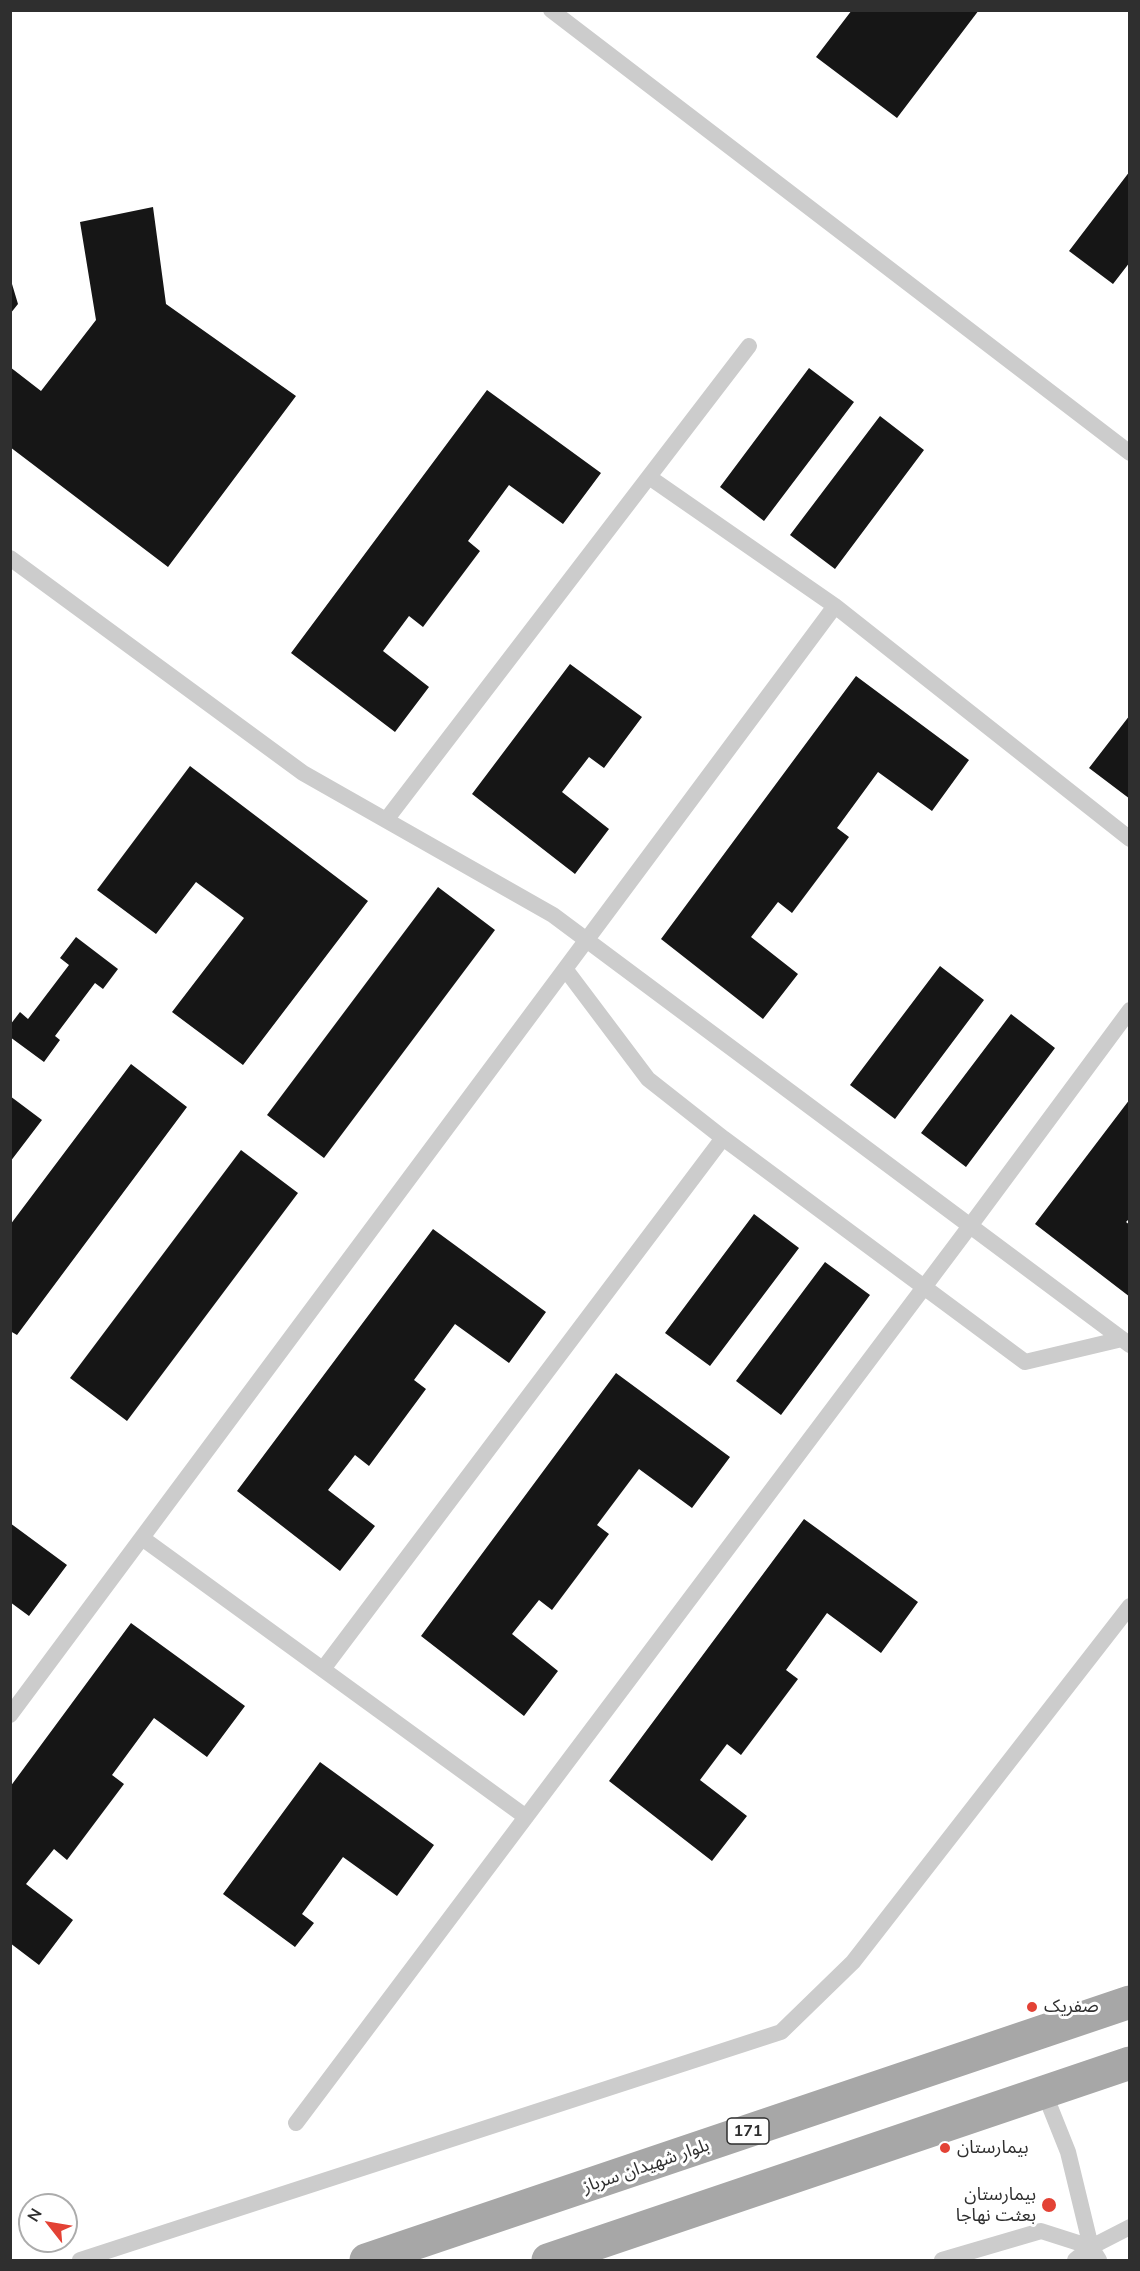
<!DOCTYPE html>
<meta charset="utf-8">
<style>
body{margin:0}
#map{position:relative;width:1140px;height:2271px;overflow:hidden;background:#fff;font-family:Mulish,sans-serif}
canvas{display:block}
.frame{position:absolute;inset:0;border:12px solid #2f2f2f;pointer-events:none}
.north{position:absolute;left:18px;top:2193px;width:60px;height:60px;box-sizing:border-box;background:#fff;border:2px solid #acacac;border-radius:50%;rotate:301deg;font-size:16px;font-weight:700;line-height:24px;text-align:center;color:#2f2f2f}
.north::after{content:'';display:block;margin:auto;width:21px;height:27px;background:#e34235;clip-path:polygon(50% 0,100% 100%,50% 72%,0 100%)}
</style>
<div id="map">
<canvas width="1140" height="2271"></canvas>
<div class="frame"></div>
<div class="north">N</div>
</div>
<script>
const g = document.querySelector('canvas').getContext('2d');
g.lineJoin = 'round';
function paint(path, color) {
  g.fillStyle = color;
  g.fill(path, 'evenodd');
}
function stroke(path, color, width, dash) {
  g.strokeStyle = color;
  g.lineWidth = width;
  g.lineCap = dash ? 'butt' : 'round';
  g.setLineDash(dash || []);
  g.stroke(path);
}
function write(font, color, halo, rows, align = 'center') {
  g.font = font + ' Mulish,"Noto Sans Arabic",sans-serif';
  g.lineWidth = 6;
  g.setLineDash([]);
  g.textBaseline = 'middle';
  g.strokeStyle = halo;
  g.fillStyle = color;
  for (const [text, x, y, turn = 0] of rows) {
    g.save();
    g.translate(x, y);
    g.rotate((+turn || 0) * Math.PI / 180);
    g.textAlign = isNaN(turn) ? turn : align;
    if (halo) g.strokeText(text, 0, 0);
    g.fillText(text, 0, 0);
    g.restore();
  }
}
paint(new Path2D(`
 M852 10H979L897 118 816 57Z
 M1130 171V262L1113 284 1069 251Z
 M153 207 166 304 296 396 168 567 10 447V367L41 391 96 320 80 222Z
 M12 284 18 304 10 314V285Z
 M809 368 854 402 764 521 720 487Z
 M487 390 601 473 563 524 509 485 468 541 480 551 423 627 409 616 383 651 429 687 395 732 291 653Z
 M880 416 924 450 835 569 790 535Z
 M570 664 642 717 604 768 589 757 562 792 609 829 575 874 472 794Z
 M856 676 969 760 932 811 878 772 837 828 849 837 792 913 778 902 751 937 798 974 763 1019 661 939Z
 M1130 715V799L1089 768Z
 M190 766 368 901 243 1065 172 1012 244 918 196 882 156 934 97 890Z
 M438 887 495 930 324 1158 267 1115Z
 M76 937 118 969 103 989 95 983 55 1036 60 1040 44 1062 10 1037V1025L20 1012 28 1019 69 965 60 958Z
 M940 966 984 1000 895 1119 850 1085Z
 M1011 1014 1055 1048 966 1167 921 1133Z
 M131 1064 187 1107 17 1335 10 1331V1225Z
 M10 1096 42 1120 10 1162Z
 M1130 1099V1218L1126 1222 1130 1225V1297L1035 1224Z
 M241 1150 298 1193 127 1421 70 1378Z
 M754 1214 799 1248 710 1366 665 1333Z
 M433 1229 546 1312 509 1363 455 1324 414 1380 426 1389 369 1466 355 1455 328 1490 375 1526 340 1571 237 1491Z
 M825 1262 870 1295 781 1415 736 1381Z
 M616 1373 730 1457 692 1508 639 1469 597 1525 609 1534 552 1610 539 1600 512 1634 558 1671 524 1716 421 1636Z
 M804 1519 918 1602 881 1653 827 1613 786 1670 798 1679 741 1755 727 1744 700 1780 747 1816 712 1861 609 1781Z
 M10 1523 67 1565 29 1616 10 1602Z
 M131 1623 245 1706 207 1757 154 1718 112 1775 124 1784 67 1860 54 1849 26 1884 73 1920 39 1965 10 1943V1787Z
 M320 1762 434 1845 397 1896 343 1857 302 1914 314 1923 295 1947 223 1894Z`), '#161616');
stroke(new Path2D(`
 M551 10 1130 453
 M649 477 835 606 1130 839
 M10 558 303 773 553 915 1130 1345
 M386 820 749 346
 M566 970 648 1079 723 1138 1025 1362 1122 1339
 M142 1538 526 1817
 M323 1669 723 1138
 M10 1715 835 606
 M1044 2092 1068 2152 1091 2247 1099 2260
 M296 2123 970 1226 1130 1010
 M80 2260 781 2032 853 1962 1130 1606
 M942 2260 1041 2231 1091 2247
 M1075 2260 1091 2247 1130 2227`), '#ccc', 16);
stroke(new Path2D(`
 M366 2260 1130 2002
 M548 2260 1130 2063`), '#a7a7a7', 33);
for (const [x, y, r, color] of [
 [1032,2007,6,"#e34235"],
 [945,2148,6,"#e34235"],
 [1049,2205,8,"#e34235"]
]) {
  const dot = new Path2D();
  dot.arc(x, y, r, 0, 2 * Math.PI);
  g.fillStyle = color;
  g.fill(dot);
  stroke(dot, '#fff', 2);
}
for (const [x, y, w] of [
 [748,2131,42]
]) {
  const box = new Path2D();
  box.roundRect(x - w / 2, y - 13, w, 26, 4.5);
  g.fillStyle = '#fff';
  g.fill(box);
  stroke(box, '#2f2f2f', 1.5);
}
write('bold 16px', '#2f2f2f', null, [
 ["171",748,2131]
]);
write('18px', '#2f2f2f', '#fff', [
 ["صفریک",1044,2007],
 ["بیمارستان",957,2148],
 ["بیمارستان",1036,2195,"right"],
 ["بعثت نهاجا",1036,2216,"right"]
], 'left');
write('18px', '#2f2f2f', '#fff', [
 ["بلوار شهیدان سرباز",646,2166,-19]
]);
</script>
